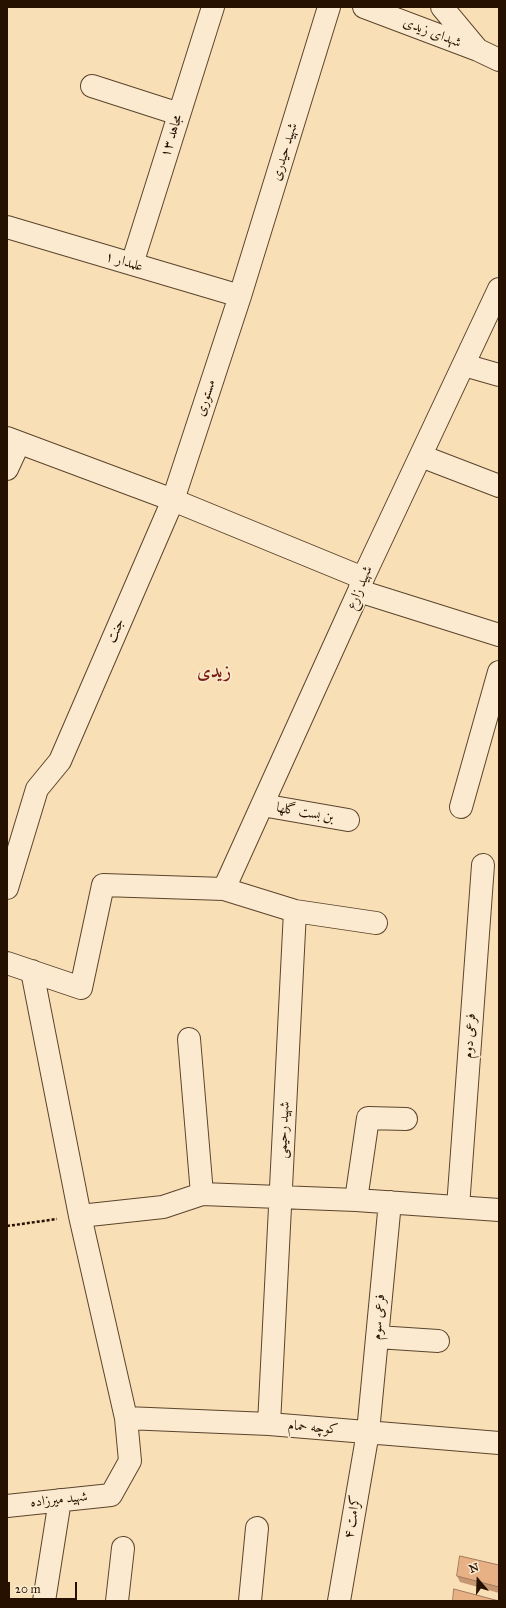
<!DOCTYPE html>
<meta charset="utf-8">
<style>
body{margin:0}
#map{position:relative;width:506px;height:1608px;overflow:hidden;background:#f9dfb5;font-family:"IM FELL Great Primer",serif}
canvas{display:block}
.frame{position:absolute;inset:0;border:8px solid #261100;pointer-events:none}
.north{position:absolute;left:458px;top:1560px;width:40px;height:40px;-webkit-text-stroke:3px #fbeacf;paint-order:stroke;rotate:341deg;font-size:11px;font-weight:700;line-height:16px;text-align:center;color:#261100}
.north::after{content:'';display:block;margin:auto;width:14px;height:18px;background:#261100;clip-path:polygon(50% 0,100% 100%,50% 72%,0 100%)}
.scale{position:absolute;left:8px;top:1582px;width:69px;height:18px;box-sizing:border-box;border:2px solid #261100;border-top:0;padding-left:5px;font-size:12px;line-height:14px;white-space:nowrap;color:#261100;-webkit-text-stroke:3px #fbeacf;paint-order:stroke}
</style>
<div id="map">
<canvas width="506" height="1608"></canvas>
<div class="frame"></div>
<div class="north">N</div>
<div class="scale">20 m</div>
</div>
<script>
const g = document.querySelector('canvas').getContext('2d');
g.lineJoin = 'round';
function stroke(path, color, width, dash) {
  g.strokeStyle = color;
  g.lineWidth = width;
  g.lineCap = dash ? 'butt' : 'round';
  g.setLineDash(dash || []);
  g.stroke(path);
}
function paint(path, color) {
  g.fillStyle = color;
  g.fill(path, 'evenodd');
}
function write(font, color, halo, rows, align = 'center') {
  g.font = font + ' "IM FELL Great Primer",Amiri,serif';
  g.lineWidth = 3;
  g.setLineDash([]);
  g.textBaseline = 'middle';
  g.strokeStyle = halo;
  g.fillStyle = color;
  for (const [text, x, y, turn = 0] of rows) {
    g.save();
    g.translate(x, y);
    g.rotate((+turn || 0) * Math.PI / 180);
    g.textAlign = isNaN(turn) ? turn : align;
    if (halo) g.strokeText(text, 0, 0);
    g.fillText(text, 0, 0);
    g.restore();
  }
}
const minor = new Path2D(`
 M364 7 478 50 499 60
 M442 7 477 49
 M92 86 179 114
 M7 227 240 296
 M132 264 213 7
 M464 365 499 375
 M7 438 173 500 363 578
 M421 456 499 486
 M7 469 19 443
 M359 591 499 635
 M262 805 348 820
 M461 807 499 672
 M7 888 37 789 60 761 173 500 240 296 329 7
 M224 889 359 591 363 578 499 289
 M295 911 376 923
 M7 963 81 988 103 885 224 889 295 911 269 1424
 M189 1039 202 1194
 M356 1200 368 1118 406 1119
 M458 1207 483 865
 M80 1216 163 1207 202 1194 356 1200 499 1210
 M377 1337 438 1341
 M126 1418 269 1424 499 1443
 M7 1506 111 1495 130 1461 126 1418 80 1216 32 971
 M44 1601 60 1500
 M117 1601 123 1548
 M250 1601 257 1528
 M339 1601 368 1432 390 1202`);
stroke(minor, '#5b442d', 24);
stroke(new Path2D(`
 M7 1226 57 1219`), '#261100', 2.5, [3, 2]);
stroke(minor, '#fbeacf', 22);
paint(new Path2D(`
 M499 1565V1593L460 1582 457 1576Z`), '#c79772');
const building = new Path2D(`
 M460 1556 499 1565V1587L457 1576Z
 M454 1589 499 1601H453Z`);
paint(building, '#e7b085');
stroke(building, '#a27b5d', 1);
write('14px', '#261100', '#fbeacf', [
 ["شهدای زیدی",432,33,21],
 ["مجاهد ۱۳",172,136,-72],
 ["شهید حیدری",285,152,-73],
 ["علمدار ۱",124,262,17],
 ["مستوری",206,398,-72],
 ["شهید زارع",360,588,-67],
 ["جنت",116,631,-67],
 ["بن بست گلها",305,813,10],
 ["فرعی دوم",470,1036,-86],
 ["شهید رحیمی",284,1130,-87],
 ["فرعی سوم",379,1317,-85],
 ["کوچه حمام",313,1428,5],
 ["شهید میرزاده",59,1500,-6],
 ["کرامت ۴",353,1517,-80]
]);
write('bold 18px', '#7a1f14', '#fbeacf', [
 ["زیدی",214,673]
]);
</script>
